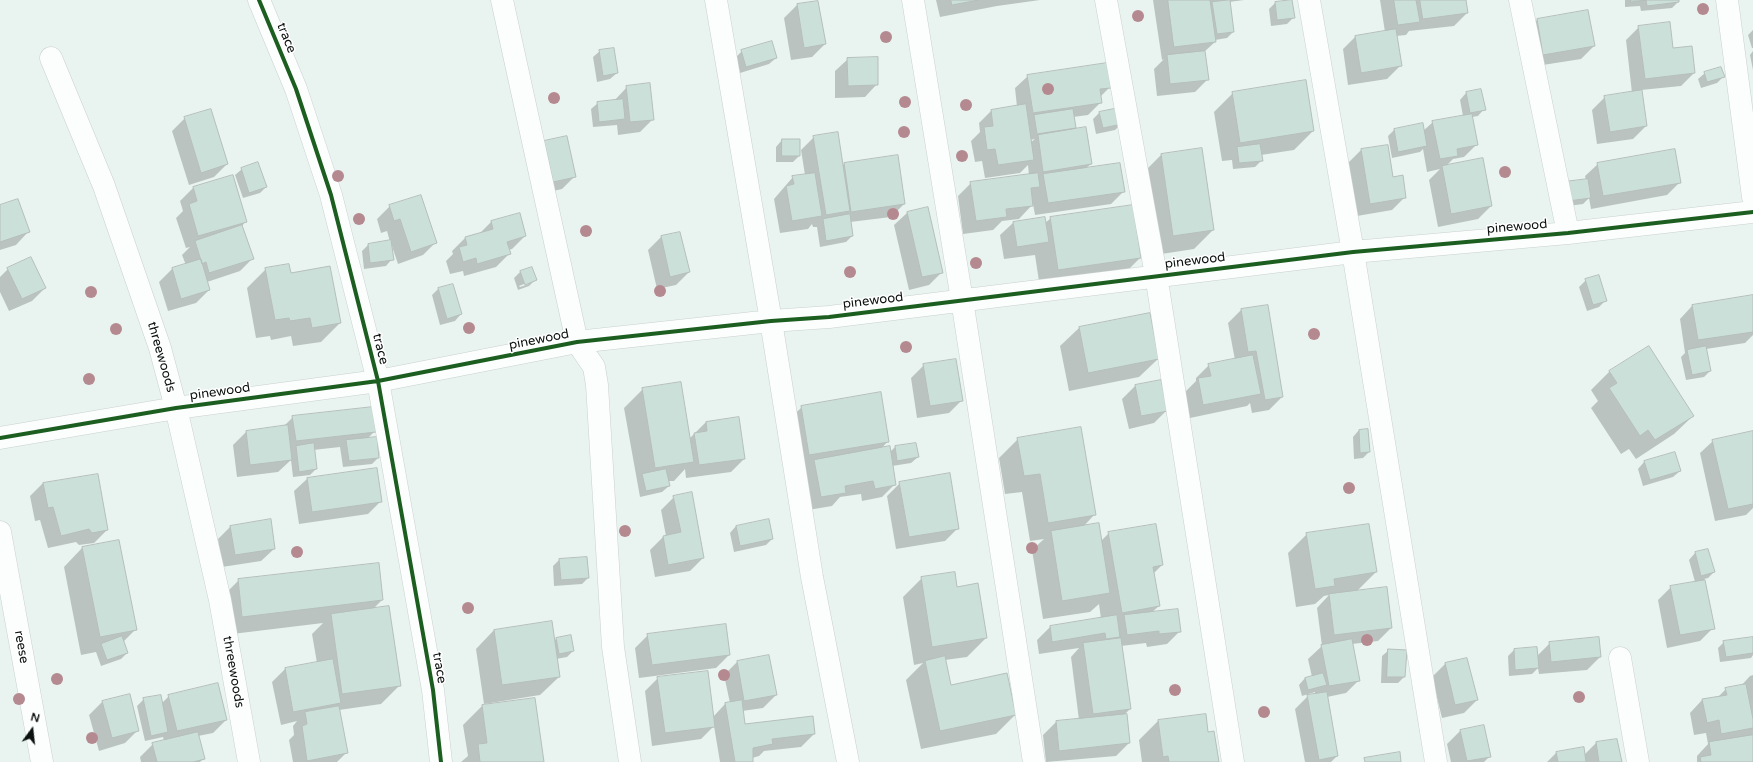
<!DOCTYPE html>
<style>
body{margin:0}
#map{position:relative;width:1753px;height:762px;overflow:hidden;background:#e9f4f0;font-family:"Varela Round",sans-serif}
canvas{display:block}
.north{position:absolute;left:12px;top:710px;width:40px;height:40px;-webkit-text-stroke:3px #fff;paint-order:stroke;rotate:15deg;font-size:11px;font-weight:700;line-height:16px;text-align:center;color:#0a110e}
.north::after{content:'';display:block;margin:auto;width:14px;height:18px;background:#0a110e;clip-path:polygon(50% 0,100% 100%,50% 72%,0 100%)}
</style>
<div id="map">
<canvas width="1753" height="762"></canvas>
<div class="north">N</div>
</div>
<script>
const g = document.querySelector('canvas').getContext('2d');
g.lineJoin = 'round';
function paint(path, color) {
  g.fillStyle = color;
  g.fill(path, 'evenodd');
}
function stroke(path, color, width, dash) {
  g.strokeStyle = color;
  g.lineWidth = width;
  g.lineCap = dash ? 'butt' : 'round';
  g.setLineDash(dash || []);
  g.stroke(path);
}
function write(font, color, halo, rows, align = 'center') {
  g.font = font + ' "Varela Round",sans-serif';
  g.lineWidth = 3;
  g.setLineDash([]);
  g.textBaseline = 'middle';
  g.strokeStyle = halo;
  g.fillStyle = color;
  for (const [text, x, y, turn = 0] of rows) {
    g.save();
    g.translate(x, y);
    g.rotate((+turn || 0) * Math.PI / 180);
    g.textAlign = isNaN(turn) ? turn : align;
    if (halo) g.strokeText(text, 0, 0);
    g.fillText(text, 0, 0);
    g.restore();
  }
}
paint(new Path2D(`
 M936 0H1040L997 6 940 17Z
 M1153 0H1244L1229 2 1233 32 1227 38 1215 40V42L1204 52 1208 79 1195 92 1157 96 1154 69 1164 59 1162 60Z
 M1380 0H1465L1467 13 1454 26 1409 31 1406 35 1396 36 1400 66 1387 79 1348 85 1343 49 1356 36 1385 32Z
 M1625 0H1678V2L1672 8 1641 11 1640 6 1625 7Z
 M1275 3 1294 17 1287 24 1271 26 1269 9Z
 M797 5 825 44 812 57 791 60 784 18Z
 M1588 11 1594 46 1581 59 1530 67 1524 33 1537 20Z
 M1639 27 1672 49 1694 73 1681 86 1641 90 1646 126 1633 139 1597 144 1592 110 1605 97 1632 93 1626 40Z
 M1753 30V48H1752L1748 35Z
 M600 51 617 73 610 79 597 82 593 57Z
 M742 51 776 58 769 64 740 73 736 57Z
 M1753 51V70L1750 55Z
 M848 59 877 84 865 97 835 98V71Z
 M1705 73 1723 77 1717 83 1701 88 1698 79Z
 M1028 76 1110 87 1100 97 1101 102 1088 115 1073 117 1075 128 1072 130 1091 164 1086 168 1124 191 1111 204 1035 215 1033 204 1019 219 1002 221 993 230 963 234 958 196 971 183 1029 176 1028 165 1020 173 985 178 982 161 975 162 971 141 980 132 979 123 992 110 1017 107 1015 88ZM1035 139 1030 143V140Z
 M627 87 653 119 640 132 618 135 617 125 593 127 591 109 598 103 614 101Z
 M1233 93 1313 131 1294 150 1261 155 1262 160 1255 167 1233 169 1232 160 1222 161 1214 112Z
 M1466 93 1484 109 1478 116 1472 117 1477 144 1464 157 1453 159 1446 166 1491 206 1478 219 1438 227 1429 180 1440 169 1427 172 1423 149 1420 152 1392 158 1388 136 1394 130 1422 125 1423 131 1433 122 1463 116 1460 100Z
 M1100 112 1121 124 1115 130 1096 134 1093 119Z
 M185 118 227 164 214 177 189 185 172 131Z
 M814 137 842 166 844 164 897 156 904 204 891 217 850 222 852 236 846 242 820 247 817 227H813L812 224 808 229 780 233 774 199 793 177 805 175 801 150Z
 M782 140 799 156 793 162H776V147Z
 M544 142 575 176 562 189 540 194Z
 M1201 150 1213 230 1194 249 1155 255 1142 174 1161 155Z
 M1361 150 1392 178 1405 197 1392 210 1357 216 1348 163Z
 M1598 164 1680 182 1667 195 1591 209 1589 198 1583 204 1561 207 1586 180 1585 176Z
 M242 169 266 187 260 193 243 198 235 175Z
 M233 176 246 221 242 226 253 258 240 271 207 282 209 290 196 303 168 311 159 282 172 269 186 265 182 255 190 247 186 248 176 218 183 211 180 201 193 188Z
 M0 206 28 232 16 245 0 250Z
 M390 206 436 242 423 255 398 264 392 246V259L386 266 364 269 362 251 368 245 390 242 387 231 381 233 377 219Z
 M907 213 942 272 929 285 909 290 894 225Z
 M519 214 525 236 512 249 508 250 509 254 496 267 464 276 463 271 450 274 446 261 453 254 452 251 465 238 479 234 491 222Z
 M1051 218 1140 258 1121 277 1040 288 1035 255 1004 259 1000 235 1013 223H1045Z
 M661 237 689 272 676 285 657 289 648 250Z
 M531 268 535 280 529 286 518 290 514 278 520 272ZM529 282V284L520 287 519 286Z
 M8 269 45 288 32 301 9 311 0 292V277Z
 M266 269 290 274 340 323 321 342 293 346 291 336 271 340 270 336 256 338 247 288Z
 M1586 280 1606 300 1599 307 1587 311 1579 287Z
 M438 289 461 314 455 321 440 325 432 295Z
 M1753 301V335L1745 343 1706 349 1710 371 1704 377 1686 380 1681 357 1685 353 1680 319 1692 306Z
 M1267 306 1282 397 1269 410 1252 413 1250 403 1247 406 1190 418 1185 392 1196 381V378L1209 365 1235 360 1228 323 1241 310Z
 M1079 328 1158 359 1139 377 1069 391 1060 346Z
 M924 365 962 400 949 413 917 418 911 378Z
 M1610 371 1693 416 1674 434 1636 459 1629 449 1621 454 1591 408 1598 401 1591 390Z
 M1135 386 1167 410 1154 423 1129 429 1122 399Z
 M643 389 689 439 706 422 738 418 744 459 731 472 686 478 685 469 674 481H668L669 486 662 492 640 497 624 408Z
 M802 407 888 441 881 449 890 452 895 447 915 444 918 457 911 463 892 466 895 484 882 497 862 501 861 494 840 497 832 506 808 510 783 425Z
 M293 417 375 431 367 439 378 458 372 464 343 467 340 447 313 450 316 469 310 475 293 477 291 460 278 472 237 477 233 445 246 432 283 427Z
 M1359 430 1369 452 1363 458 1354 459 1353 437Z
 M1753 432V508L1746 515 1715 521 1700 453 1713 441Z
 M1018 439 1094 515 1083 527 1101 541 1109 533 1162 565 1153 574 1159 606 1151 613 1180 631 1167 644 1147 647 1146 643 1121 646 1130 709 1124 715 1129 743 1116 756 1046 762 1043 735 1056 722 1079 720 1071 657 1079 648 1039 654 1037 640 1050 627 1101 619 1099 604 1090 612 1043 619 1032 550 1044 539 1030 541 1022 492 1005 494 999 458Z
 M1674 453 1680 471 1673 477 1643 486 1638 469 1644 462Z
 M307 479 381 501 368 514 299 524 294 491Z
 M43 483 107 530 94 543 79 545 76 542 48 548 40 520 35 521 30 496Z
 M900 483 958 528 945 541 896 549 887 496Z
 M674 497 703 558 690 571 655 577 650 550 663 537 666 536 661 510Z
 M231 526 274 549 261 561 222 567 218 539Z
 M736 526 772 539 766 545 734 552 730 533Z
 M1307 534 1376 572 1356 592 1391 628 1378 641 1352 644 1359 680 1346 693 1327 697 1337 756 1331 762H1305L1295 709 1308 696 1315 695V692L1302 696 1299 685 1305 678 1312 677 1308 659 1322 646 1317 608 1329 595 1324 596 1315 604 1296 607 1288 553Z
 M82 548 136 629 123 642 127 653 121 659 101 666 96 652 81 655 64 567Z
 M1708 550 1714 572 1708 578 1704 579 1713 628 1700 641 1667 648 1658 600 1671 587 1695 582 1689 560 1695 553Z
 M586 558 588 578 582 584 554 586 553 566 559 560Z
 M922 578 956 588 986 638 967 657 945 660 950 687 1015 715 996 734 921 749 906 680 923 663 914 665 903 597Z
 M239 580 382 600 373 609 400 685 381 704 339 710 346 753 337 762H293L289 740 294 735 293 726 297 721 281 725 272 682 285 669 317 663 312 634 323 623 224 635 220 599Z
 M494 630 554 641 556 639 573 651 567 657 556 659 559 677 540 695 484 704 476 649Z
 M648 635 729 655 716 668 639 678 635 648Z
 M1753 638V655L1751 658 1720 662 1718 648 1724 642Z
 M1550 643 1600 657 1587 670 1539 674 1538 668 1532 674 1509 676 1508 656 1514 650 1537 656Z
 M1389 650 1404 677 1398 683H1381L1382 656Z
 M737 662 776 695 763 708 742 711 744 725 814 734 801 747 764 751 759 756 752 758V762H720L714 726 701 739 652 746 645 691 658 678 713 717 725 704 730 703 724 675Z
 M1445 664 1477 700 1464 713 1442 718 1432 677Z
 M1753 675V762H1697V756L1708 744 1706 733 1694 735 1690 713 1702 700 1718 697 1726 689 1740 687 1750 676Z
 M129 696 138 730 125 743 99 751 89 715 102 702Z
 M169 696 226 720 213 733 198 736 203 759 200 762H141L140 757 153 744 164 741 163 737 145 741 137 706 144 699 162 703Z
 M482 706 543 762H461L468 756 463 725Z
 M1205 715 1207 733 1218 762H1141H1142L1139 740 1158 721Z
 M1460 731 1490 756 1484 762H1451L1447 744Z
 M1617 740 1621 762H1547L1556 753 1584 755 1596 743Z`), '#0003');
const building = new Path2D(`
 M951 0H979L952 5Z
 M1168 0H1210L1216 42 1174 47Z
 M1230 0 1234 32 1217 34 1212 2Z
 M1292 0 1295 18 1277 20 1275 2Z
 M1394 0H1416L1420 22 1398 25Z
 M1420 0H1466L1468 13 1423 19Z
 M1631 0H1679V2L1647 6 1646 0 1631 2Z
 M818 1 826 44 804 48 797 4Z
 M1588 10 1595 46 1543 55 1537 19Z
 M1670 22 1673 48 1692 46 1695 73 1645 79 1638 26Z
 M1396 29 1402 66 1361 73 1355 36Z
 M772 41 777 58 746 67 741 50Z
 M614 48 618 73 603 76 599 50Z
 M1205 51 1209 80 1170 84 1167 55Z
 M878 57V85L848 86 847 58Z
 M1107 63 1111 88 1100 89 1102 103 1033 113 1027 75Z
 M1721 67 1725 77 1707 82 1704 72Z
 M1306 80 1314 131 1240 143 1232 92Z
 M650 83 654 120 630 122 626 86Z
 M1481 89 1486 110 1470 113 1466 92Z
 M1642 90 1647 126 1610 132 1604 96Z
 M623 99 625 119 599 122 597 102Z
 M1026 104 1034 160 998 165 995 149 987 150 984 127 993 126 991 110Z
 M1119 108 1122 124 1103 128 1099 112Z
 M211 109 228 164 201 173 184 117Z
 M1073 109 1076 128 1037 134 1034 115Z
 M1472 114 1478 145 1457 149 1458 156 1440 159 1432 121Z
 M1423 123 1427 146 1398 152 1394 129Z
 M1086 127 1092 164 1043 172 1038 135Z
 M838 132 850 211 826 215 813 136Z
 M567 136 576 177 553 182 544 141Z
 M782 139H800V156H782Z
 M1260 144 1263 161 1239 163 1237 147Z
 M1388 145 1393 177 1403 175 1406 198 1370 204 1361 149Z
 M1202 148 1214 230 1173 236 1161 154Z
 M1675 149 1681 183 1603 196 1597 163Z
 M898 155 905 204 851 212 844 163Z
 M1483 158 1492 206 1451 214 1442 166Z
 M258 162 267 187 249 193 241 168Z
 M1120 163 1125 192 1048 203 1043 174Z
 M815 173 822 216 792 221 786 186 794 184 792 176Z
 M1038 173 1040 187 1031 188 1033 206 1006 209 1007 217 976 221 970 182Z
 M233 175 247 222 198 236 189 204 197 201 193 187Z
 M1588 179 1591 198 1568 201 1564 182Z
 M421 195 437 243 411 252 400 219 394 221 389 205Z
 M18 199 30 232 0 242V205Z
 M1133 205 1141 258 1058 270 1050 217Z
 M928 207 943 273 922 277 907 212Z
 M520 213 526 236 507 242 511 254 477 264 476 258 463 262 459 247 467 245 465 237 493 229 491 221Z
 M850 214 853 236 826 241 823 219Z
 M1045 217 1049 242 1017 247 1013 222Z
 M242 225 254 259 209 273 206 262 202 264 195 241Z
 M680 232 690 272 670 277 661 236Z
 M391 240 394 260 370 263 368 244Z
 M31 257 46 288 22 299 7 268Z
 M201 259 210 290 181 299 172 268Z
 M289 264 291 273 330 266 341 323 312 328 310 318 290 321 289 318 275 320 265 268Z
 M532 267 537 280 525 285 520 271Z
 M1599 275 1607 301 1593 305 1585 279Z
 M453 284 462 314 447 319 438 288Z
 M1753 295V332L1698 340 1692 305Z
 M1268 305 1283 397 1265 400 1256 351 1248 352 1241 309Z
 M1150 313 1159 359 1088 373 1079 327Z
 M1649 346 1694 416 1655 440 1648 430 1640 436 1609 388 1617 383 1609 371Z
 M1706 346 1711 371 1692 375 1687 350Z
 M1253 355 1261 394 1203 405 1198 378 1211 376 1208 364Z
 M956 359 963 401 930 406 923 364Z
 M1161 380 1168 411 1141 416 1135 385Z
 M681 382 694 462 655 468 642 388Z
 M881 392 889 442 809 455 801 406Z
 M373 407 376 432 296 441 292 416Z
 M739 417 745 459 699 465 694 433 707 431 706 422Z
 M288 425 292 460 250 465 246 431Z
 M1081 427 1096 515 1048 523 1040 474 1024 476 1017 438Z
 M1368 429 1370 452 1360 453 1359 430Z
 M1753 431V504L1728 509 1712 440Z
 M377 437 379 458 349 461 346 440Z
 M314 443 317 469 299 472 296 446Z
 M916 443 919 457 897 461 895 446Z
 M890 446 896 485 875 489 873 481 845 486 846 493 821 497 814 460Z
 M1675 452 1681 471 1650 480 1644 461Z
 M377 468 382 502 312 512 307 478Z
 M666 469 670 486 646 491 642 474Z
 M950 473 959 529 909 537 899 482Z
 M98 474 108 530 92 533 89 529 61 536 53 507 48 508 43 483Z
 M692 492 704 558 668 565 663 536 681 532 673 496Z
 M271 519 275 549 235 555 230 526Z
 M769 519 773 539 740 546 736 526Z
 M1099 523 1110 593 1062 601 1051 531Z
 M1156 524 1163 565 1153 567 1160 606 1122 613 1108 532Z
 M1369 524 1377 572 1334 579 1335 586 1315 589 1306 533Z
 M119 540 137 630 100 637 82 547Z
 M1708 549 1715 572 1701 576 1695 552Z
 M587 557 589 578 561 580 559 559Z
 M379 563 383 600 242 617 238 579Z
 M955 572 957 587 978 583 987 638 932 647 921 577Z
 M1705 580 1715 629 1680 635 1670 586Z
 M1387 587 1392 628 1334 635 1329 594Z
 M389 606 401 686 342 694 331 614Z
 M1178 609 1181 632 1159 634V631L1127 635 1124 615Z
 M1117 615 1120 637 1106 639 1105 633 1052 642 1050 626Z
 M552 621 560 677 502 685 494 630Z
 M726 624 730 655 652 665 647 634Z
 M571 635 574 651 559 654 556 638Z
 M122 636 128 653 107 660 101 644Z
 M1599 637 1601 657 1551 662 1549 642Z
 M1753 637V653L1726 657 1723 641Z
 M1121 638 1131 709 1093 714 1083 643Z
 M1352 639 1360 681 1329 686 1321 645Z
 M1537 647 1539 668 1515 670 1514 649Z
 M1388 649 1407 650 1405 677H1387Z
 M769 655 777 695 744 701 737 661Z
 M945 656 951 685 1007 673 1016 715 940 731 925 661Z
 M1467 658 1478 700 1455 705 1445 663Z
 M333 659 341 703 293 712 285 668Z
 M708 671 715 727 665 733 657 677Z
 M1323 673 1327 685 1308 690 1305 678Z
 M218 683 227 720 177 731 168 695Z
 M1746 684 1753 719V728L1721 734 1719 720 1707 723 1702 699 1727 695 1725 688Z
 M1327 692 1338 756 1319 760 1307 695Z
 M130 694 139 731 112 738 102 701Z
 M161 695 168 732 151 736 143 698Z
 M535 698 544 762H480L478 744 487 743 482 705Z
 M742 700 745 724 813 716 815 734 772 739 773 744 753 748V762H735L725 703Z
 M339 706 348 753 307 761 302 726 307 724 305 712Z
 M1127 714 1130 743 1059 751 1056 721Z
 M1206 714 1208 732 1214 731 1219 762H1169L1168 756 1163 757 1158 720Z
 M1484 725 1491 757 1467 761 1460 730Z
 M198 732 205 759 193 762H157L152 743Z
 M1753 735V762H1701L1700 757 1711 755 1709 742Z
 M1617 739 1622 762H1599L1596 742Z
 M1584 747 1586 762H1558L1556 752Z
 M1400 752 1401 762H1365L1364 758Z`);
paint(building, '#cbe0d9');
stroke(building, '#b5bebb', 1);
const street = new Path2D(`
 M259 0 296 89 331 195 378 381 433 690 441 762
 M502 0 577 342 594 367 597 385 613 647 630 762
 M716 0 771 321 812 577 848 762
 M913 0 962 300 1034 762
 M1106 0 1156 275 1233 762
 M1309 0 1353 252 1436 762
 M1520 0 1568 233
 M1727 0 1753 197
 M51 58 104 186 160 348 176 408 220 600 249 762
 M0 438 176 408 378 381 577 342 771 321 829 317 1353 252 1568 233 1753 212
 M0 532 42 762
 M1620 658 1638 762`);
stroke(street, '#c8d1ce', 23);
stroke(street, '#fcfdfd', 22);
stroke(new Path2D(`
 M259 0 296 89 331 195 378 381 433 690 441 762
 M0 438 176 408 378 381 577 342 771 321 829 317 1353 252 1568 233 1753 212`), '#1b5e20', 4);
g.fillStyle = '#b48a90';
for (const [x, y] of [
 [1703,9],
 [1138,16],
 [886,37],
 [1048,89],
 [554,98],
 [905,102],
 [966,105],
 [904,132],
 [962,156],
 [1505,172],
 [338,176],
 [893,214],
 [359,219],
 [586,231],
 [976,263],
 [850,272],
 [660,291],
 [91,292],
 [469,328],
 [116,329],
 [1314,334],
 [906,347],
 [89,379],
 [1349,488],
 [625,531],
 [1032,548],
 [297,552],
 [468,608],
 [1367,640],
 [724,675],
 [57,679],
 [1175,690],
 [1579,697],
 [19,699],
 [1264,712],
 [92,738]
]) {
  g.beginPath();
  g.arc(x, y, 6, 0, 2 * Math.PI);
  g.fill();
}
write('13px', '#0a110e', '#fff', [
 ["trace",286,38,68],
 ["pinewood",1517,227,-5],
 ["pinewood",1195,261,-7],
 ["pinewood",873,301,-7],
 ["pinewood",539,340,-11],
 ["trace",380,349,76],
 ["threewoods",161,357,74],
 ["pinewood",220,392,-8],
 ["reese",21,647,80],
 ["trace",439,668,80],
 ["threewoods",233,672,80]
]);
</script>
